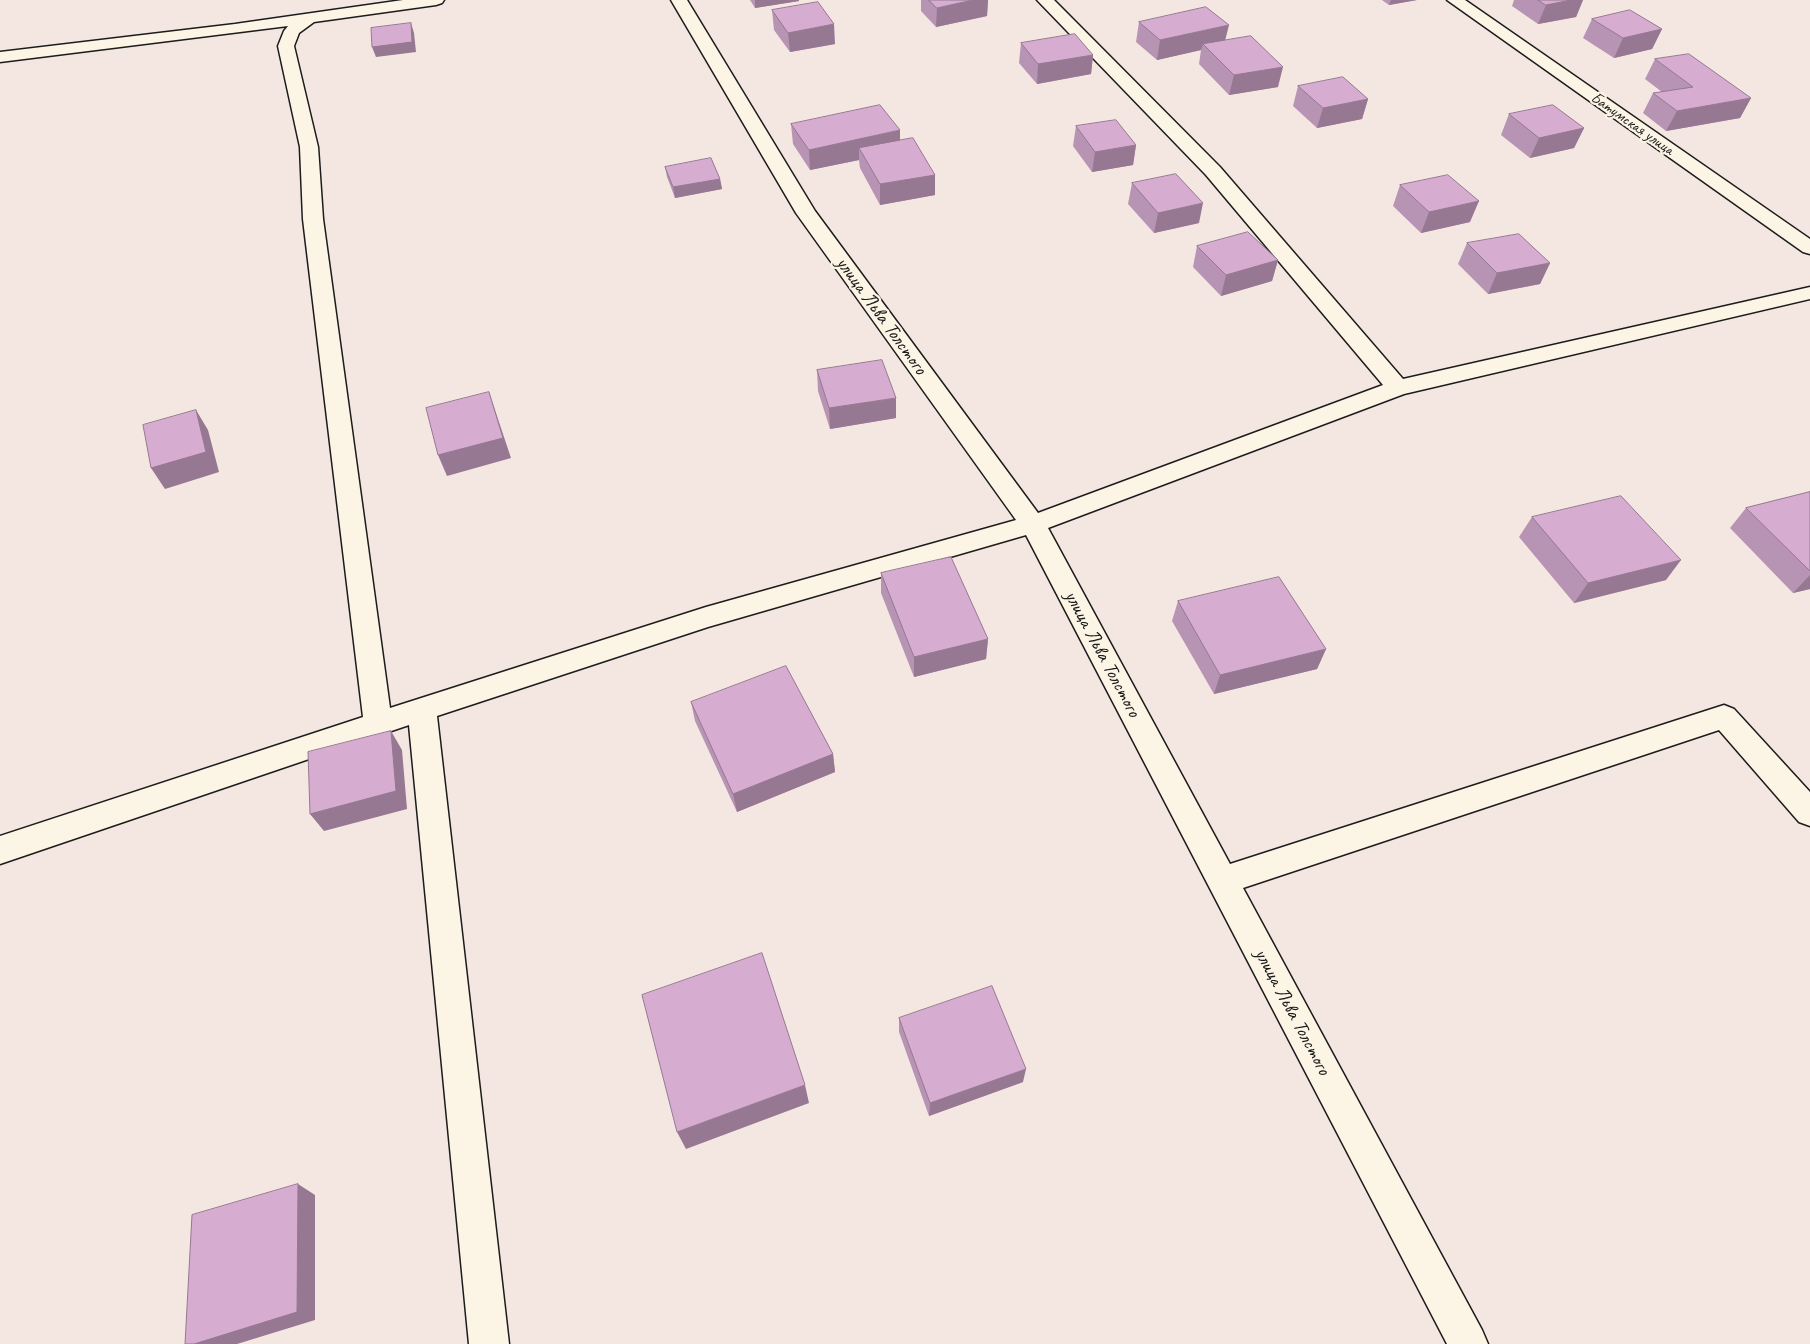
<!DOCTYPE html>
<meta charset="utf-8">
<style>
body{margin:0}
canvas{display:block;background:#f4e6e1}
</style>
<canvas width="1810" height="1344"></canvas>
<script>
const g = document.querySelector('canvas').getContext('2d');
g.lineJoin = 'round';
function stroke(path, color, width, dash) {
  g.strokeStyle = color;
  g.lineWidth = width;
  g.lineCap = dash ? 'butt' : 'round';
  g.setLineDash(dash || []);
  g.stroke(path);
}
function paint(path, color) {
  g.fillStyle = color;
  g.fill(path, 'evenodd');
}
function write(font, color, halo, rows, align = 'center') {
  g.font = font + ' Caveat,sans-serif';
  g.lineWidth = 4.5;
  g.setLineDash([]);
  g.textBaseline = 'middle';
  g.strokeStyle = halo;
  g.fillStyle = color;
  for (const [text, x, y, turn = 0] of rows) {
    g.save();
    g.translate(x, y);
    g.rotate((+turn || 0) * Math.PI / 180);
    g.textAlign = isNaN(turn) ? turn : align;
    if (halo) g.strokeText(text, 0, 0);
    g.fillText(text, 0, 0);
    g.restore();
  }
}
const minor = new Path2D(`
 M403 0H444L442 3 436 5 314 22 299 33 294 46 318 147 323 219 390 708 706 607 1016 520 796 213 671 0H687L815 211 1038 513 1383 385 1206 175 1037 0H1054L1220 167 1403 379 1810 287V299L1404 394 1048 528 1230 864 1724 705 1734 709 1810 792V826L1799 822 1719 730 1243 888 1482 1330 1488 1344H1447L1026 535 708 627 437 716 509 1344H469L409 725 0 864V836L363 717 303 219 300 147 278 46 284 31 288 26 0 62V52L235 24Z
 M1447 0H1465L1810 239V254L1803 252Z`);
stroke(minor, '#1c1c1c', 3);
paint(minor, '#fcf5e5');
paint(new Path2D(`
 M750 0H799V1L755 8Z
 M921 0H988L987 16 936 27 921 11Z
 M1382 0H1417L1389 5Z
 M1514 0H1583L1576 17 1538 24 1512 6Z
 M772 10 835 44 790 52 774 30Z
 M1592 19 1662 29 1652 49 1614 58 1583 38Z
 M1139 22 1225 41 1278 87 1229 95 1199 64 1201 50 1157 60 1136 42Z
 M1021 43 1093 55 1091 74 1037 84 1019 63Z
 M1655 59 1751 98 1740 118 1666 131 1643 113 1653 93 1662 92 1645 79Z
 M1298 86 1368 99 1362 119 1317 128 1293 106Z
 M1509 114 1584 128 1574 148 1530 158 1501 135Z
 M791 124 900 141 935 175V195L880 205 860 168 859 160 810 170 793 144Z
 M1076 126 1136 145 1133 165 1092 172 1073 146Z
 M665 167 720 179 722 189 675 198 667 177Z
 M1132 183 1199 223 1154 233 1128 204Z
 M1400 185 1470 222 1421 233 1393 206Z
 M1467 243 1550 263 1540 284 1488 294 1458 264Z
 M1197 246 1278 260 1272 281 1221 296 1193 267Z
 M817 370 896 418 830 429 818 391Z
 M1810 492V589L1793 593 1730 528 1746 508Z
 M1532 517 1666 580 1574 603 1519 537Z
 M881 573 988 639 986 659 914 677 881 593Z
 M1178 601 1326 649 1317 669 1214 694 1172 621Z
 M691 702 833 754 835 772 737 812 695 721Z
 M899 1018 1023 1082 929 1116 899 1032Z`), '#b894b4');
paint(new Path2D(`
 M755 0H799V1L755 8Z
 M973 0H988L987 16 936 27 937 8Z
 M1391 0H1417L1389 5Z
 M1571 0H1583L1576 17 1538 24 1546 5Z
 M411 23 414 33 416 52 376 57 372 47Z
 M834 24 835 44 790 52 788 33Z
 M1229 25 1224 45 1203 44 1201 50 1157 60 1160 40Z
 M1662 29 1652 49 1614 58 1623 38Z
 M1093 55 1091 74 1037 84 1038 64Z
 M1283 67 1278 87 1229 95 1234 75Z
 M1751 98 1740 118 1666 131 1677 111Z
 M1368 99 1362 119 1317 128 1323 108Z
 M1584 128 1574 148 1530 158 1539 138Z
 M900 130V151L859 148V160L810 170 809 150Z
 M1136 145 1133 165 1092 172 1095 152Z
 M935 175V195L880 205V184Z
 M720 179 722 189 675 198 673 187Z
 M1479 201 1470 222 1421 233 1429 212Z
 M1203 203 1199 223 1154 233 1158 213Z
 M1278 260 1272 281 1221 296 1226 275Z
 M1550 263 1540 284 1488 294 1497 273Z
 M489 392 511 458 447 476 438 455Z
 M896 398V418L830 429 829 408Z
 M196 410 208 430 219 472 165 489 151 468Z
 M1681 560 1666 580 1574 603 1588 583Z
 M1810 575V589L1793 593Z
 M988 639 986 659 914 677V657Z
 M1326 649 1317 669 1214 694 1220 675Z
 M391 731 402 750 407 809 324 831 310 814Z
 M833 754 835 772 737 812 733 794Z
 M1026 1069 1023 1082 929 1116 930 1103Z
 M805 1085 809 1103 686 1149 677 1132Z
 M298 1184 315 1195V1320L237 1344H194Z`), '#967892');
const building = new Path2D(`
 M929 0H973L937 8Z
 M1538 0H1571L1546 5Z
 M818 2 834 24 788 33 772 10Z
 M1206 7 1229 25 1160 40 1139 22Z
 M1630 10 1662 29 1623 38 1592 19Z
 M411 23 412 42 372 47 371 28Z
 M1075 34 1093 55 1038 64 1021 43Z
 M1251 36 1283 67 1234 75 1203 44Z
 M1689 54 1751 98 1677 111 1653 93 1693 87 1655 59Z
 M1343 77 1368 99 1323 108 1298 86Z
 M880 105 900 130 809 150 791 124Z
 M1553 105 1584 128 1539 138 1509 114Z
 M1116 120 1136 145 1095 152 1076 126Z
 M913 138 935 175 880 184 859 148Z
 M711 158 720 179 673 187 665 167Z
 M1176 174 1203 203 1158 213 1132 183Z
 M1448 175 1479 201 1429 212 1400 185Z
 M1248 232 1278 260 1226 275 1197 246Z
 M1519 234 1550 263 1497 273 1467 243Z
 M882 360 896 398 829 408 817 370Z
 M489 392 503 438 438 455 426 408Z
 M196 410 206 452 151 468 143 425Z
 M1810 492V571L1746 508Z
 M1621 496 1681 560 1588 583 1532 517Z
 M951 557 988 639 914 657 881 573Z
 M1279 577 1326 649 1220 675 1178 601Z
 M786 666 833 754 733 794 691 702Z
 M391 731 396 791 310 814 308 752Z
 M762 953 805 1085 677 1132 642 995Z
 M992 986 1026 1069 930 1103 899 1018Z
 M298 1184 297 1312 194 1344H185L192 1215Z`);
paint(building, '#d6acd1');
stroke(building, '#967892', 1);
write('16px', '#1c1c1c', '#fcf5e5', [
 ["Батумская улица",1632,124,35]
]);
write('20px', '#1c1c1c', '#fcf5e5', [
 ["улица Льва Толстого",881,316,54],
 ["улица Льва Толстого",1102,654,62],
 ["улица Льва Толстого",1292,1012,62]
]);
</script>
